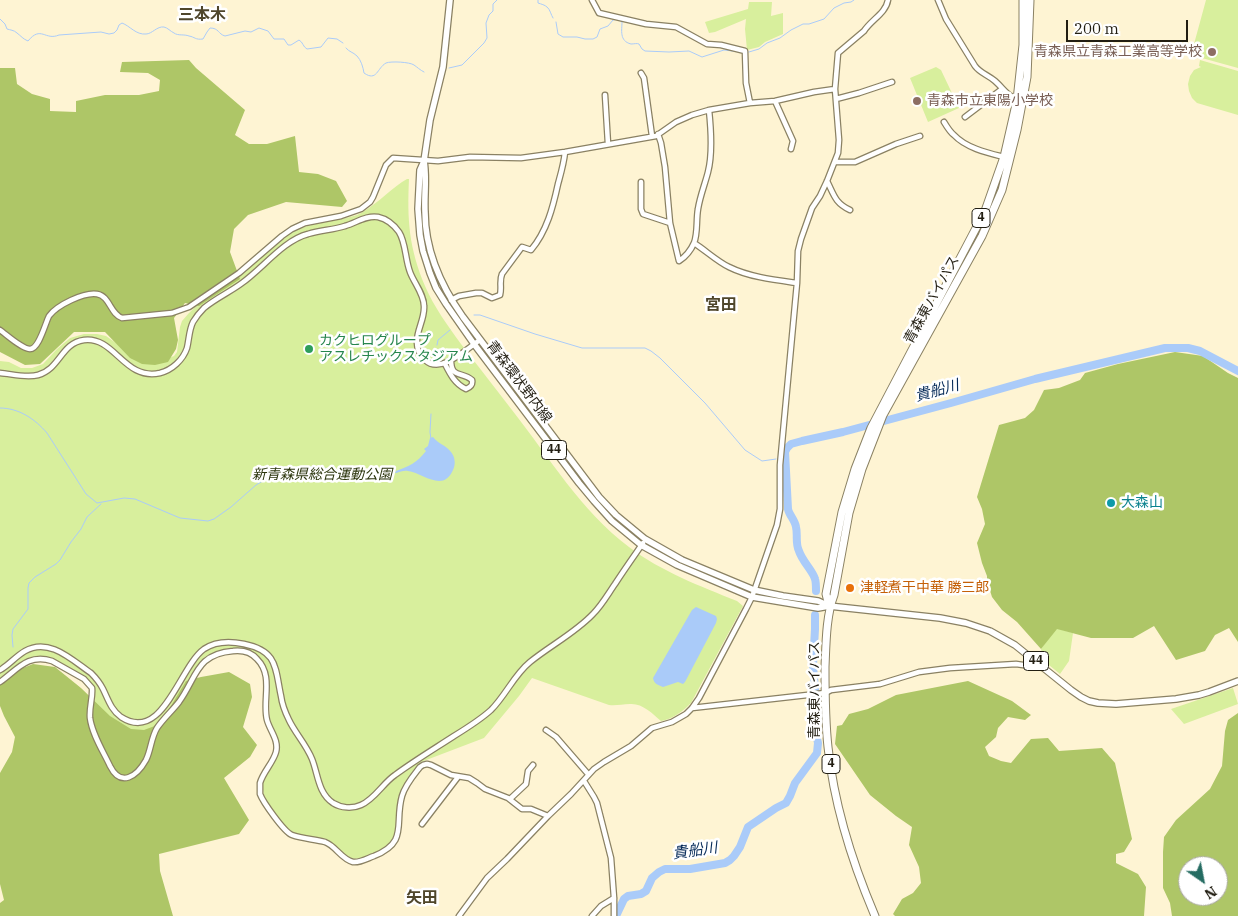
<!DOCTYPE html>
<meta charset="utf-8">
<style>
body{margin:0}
#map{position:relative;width:1238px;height:916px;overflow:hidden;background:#fef4d3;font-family:"IBM Plex Serif",serif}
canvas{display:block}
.north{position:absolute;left:1178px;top:856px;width:50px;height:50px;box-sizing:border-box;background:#fff;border:1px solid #a7a5a0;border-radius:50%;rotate:147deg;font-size:14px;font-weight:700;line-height:20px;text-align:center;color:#221e12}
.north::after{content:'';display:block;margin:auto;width:18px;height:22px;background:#256c62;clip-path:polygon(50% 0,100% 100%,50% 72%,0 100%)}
.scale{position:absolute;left:1066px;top:20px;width:122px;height:22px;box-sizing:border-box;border:2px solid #221e12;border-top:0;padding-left:6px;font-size:15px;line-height:18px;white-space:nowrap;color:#221e12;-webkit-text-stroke:4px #fff;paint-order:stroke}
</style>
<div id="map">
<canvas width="1238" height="916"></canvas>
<div class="north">N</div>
<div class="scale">200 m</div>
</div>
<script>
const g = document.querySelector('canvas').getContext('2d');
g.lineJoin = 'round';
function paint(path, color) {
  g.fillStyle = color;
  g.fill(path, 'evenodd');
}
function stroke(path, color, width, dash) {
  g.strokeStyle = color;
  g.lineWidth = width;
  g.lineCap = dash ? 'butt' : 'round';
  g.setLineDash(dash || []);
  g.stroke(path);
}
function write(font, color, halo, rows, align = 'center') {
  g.font = font + ' "IBM Plex Serif","Noto Sans JP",serif';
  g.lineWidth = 5;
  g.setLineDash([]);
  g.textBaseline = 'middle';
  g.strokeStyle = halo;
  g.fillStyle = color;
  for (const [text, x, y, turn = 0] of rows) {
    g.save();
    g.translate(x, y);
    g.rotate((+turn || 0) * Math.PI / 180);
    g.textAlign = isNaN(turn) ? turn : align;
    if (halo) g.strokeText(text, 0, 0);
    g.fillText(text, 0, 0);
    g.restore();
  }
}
paint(new Path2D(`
 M1206 0H1238V68L1191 55Z
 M749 2H772L771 16 783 13V34L765 42 759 47 747 50 745 29 746 19 715 32 709 33 705 22 748 9Z
 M1200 60 1238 71V115L1197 103 1192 98 1189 91 1188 84 1190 76 1194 70 1201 67 1199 66Z
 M936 67 941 70 959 108 928 122 910 78Z
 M407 179H409C407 220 409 248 425 286 434 307 448 326 461 344 478 366 495 388 512 410 549 457 581 511 629 547 662 572 700 586 737 601L743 606 691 703C683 711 673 719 661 721 652 713 642 703 630 704 622 704 616 706 609 705L532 678 519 696 484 738 421 762C412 770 400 789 398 801 396 813 399 828 393 839 388 849 360 862 350 858 341 854 335 844 325 840 312 835 297 837 285 827 276 815 258 797 264 780 265 776 268 773 270 770 274 763 278 756 279 748 279 737 272 730 270 719L269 676 263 662 251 652 237 648H228L212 654 205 657 199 664 174 704 162 718 148 743 93 705 95 697 94 686C87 677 78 673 69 668 34 648 27 655 0 680V361L9 362 21 368H32L43 364 57 349 70 338 84 334H97L106 336 139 359H167L174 356 177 352 180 327 182 321 189 313 195 307 234 279 292 232C312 222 336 222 357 215 371 209 389 191 402 182Z
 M1056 628 1073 633 1069 661 1060 674 1044 661 1041 649Z
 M1233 688 1238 704 1184 724 1171 709Z`), '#d8ef9d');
paint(new Path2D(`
 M189 60 196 68 245 110 235 135 249 144H267L295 136 299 172 318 174 336 181 347 201 342 207 286 202 248 215 234 229 230 252 240 279 199 306 185 303 174 318 178 340 176 349 168 362 155 365 142 364 130 358 105 332H74L40 364 25 365 0 352V68H15L17 84 32 94 50 99V111L76 112V101L105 95H139L159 91 160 80 148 73 120 72 122 62Z
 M1175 352 1203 356 1228 373 1238 378V642L1229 628 1215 635 1205 651 1176 660 1154 626 1133 638H1091L1057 629 1041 649 1017 622 1002 610 992 597 987 581V576L982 563 977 543 985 524 982 509 977 497 999 425 1025 418 1034 410 1044 390 1059 388 1080 380 1085 373 1118 364Z
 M33 664 55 667 81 688 110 716 131 729 144 730 160 724 186 681 201 677 229 672 250 684 252 697 243 727 257 745 250 757 224 778 249 820 239 834 159 854 160 871 173 916H0V903L4 900 0 884V773L12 752 15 737 4 716 0 706V684L18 670Z
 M968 681 1012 701 1031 715 1025 720 1008 717 998 728 996 737 985 747 989 756 1001 761 1011 763 1031 739 1048 738 1059 751 1102 748 1115 763 1132 839 1124 852 1116 854V863L1138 874 1146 887 1144 916H895L893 914 902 899 913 893 921 883 919 867 909 845 912 827 896 816 870 795 835 744 837 726 842 725 849 714 868 709 896 695Z
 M1238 713V916H1172L1170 903 1163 888V852L1164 837 1176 820 1210 789 1222 766 1225 731 1228 720ZM1188 866H1218V896H1188Z`), '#aec667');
paint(new Path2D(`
 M433 437C438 444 446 445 451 452 455 457 456 464 453 470 443 493 423 473 408 471 404 470 400 472 396 473V471C409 466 417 463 426 451L424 449 428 446 430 438Z
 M696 607 716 616 717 619 716 623 685 682 683 684 678 682 663 687C658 685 654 684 653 678L692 610Z`), '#aacbf9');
stroke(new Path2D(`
 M538 0V3C541 4 545 5 547 7 550 9 551 15 553 18
 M0 19 5 24 7 29C10 30 14 30 17 33 21 36 23 39 28 41 41 25 45 41 59 35L101 32 109 34 114 33 117 30 119 25 122 23C130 26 136 35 146 34 152 34 157 26 164 27 168 28 170 31 174 33 178 36 184 34 189 36 195 37 195 40 203 39L207 32 210 28C219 28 218 34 225 36L245 31 251 32 259 28 268 31 274 39H284L288 45H291L299 40C303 42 303 47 307 49L321 47 328 38 337 39 343 43
 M556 22 558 34 563 37H577L585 39H593L597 37 600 29 608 26 613 20 618 19 622 22C622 30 619 41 631 44 634 44 637 43 639 44L642 49 645 51 669 52 689 51 702 57 724 50 741 52
 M346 48C349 52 353 52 357 56 361 60 363 67 364 73 377 82 377 68 386 63 391 61 410 62 414 65 417 67 420 70 424 72
 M749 52 759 49 767 43 780 38 791 30 803 24H809L824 19 834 8 844 3 851 2 854 0
 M449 68 462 65 484 43 487 38 486 23 489 15 493 11V4L497 0
 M474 315H480L535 334 582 348H645L651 351 660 358 705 403 745 450 762 461 776 459
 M437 345 438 340 450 330
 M0 408C19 408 35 419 47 433L86 494 97 503 124 498 135 499 180 518 208 521 214 519 231 507 256 485 266 479 292 469 312 467 324 468 353 475 372 476 397 472
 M431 439 430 432 431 414
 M783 458 785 457
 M13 647 12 635 13 629 28 609V588L29 583 35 577 56 564 60 560 71 542 81 529 87 517 101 504`), '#aacbf9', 1);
stroke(new Path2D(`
 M816 591C816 587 816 582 815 579 813 571 802 561 799 551 795 543 798 535 796 527 795 520 789 515 788 509L785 452 787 448 791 444 802 441 843 432 951 403 1035 379 1165 348H1188L1200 351 1238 371
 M616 916 624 899 628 896 641 894 646 891 652 878 659 872 665 869H690L725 863 730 860 734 856 740 847 748 827 776 808 786 803 790 796 795 783 817 753 818 743 814 725 815 689 813 665 815 629V615`), '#aacbf9', 8);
const minor = new Path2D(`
 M592 0 599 13 646 24 676 27 707 44 721 45 745 51 746 83 750 103
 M938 0 946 19 975 66C980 73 988 75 995 81 1004 89 1005 94 1017 100
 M641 73 644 78 652 136
 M605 95 608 144
 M836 99 859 93 892 82
 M775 101 793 141 791 149
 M965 117 1002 89
 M944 122C947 127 950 132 954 135 966 148 988 153 1004 157
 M658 134 661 143 665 167 670 223 679 261C685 257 691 250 694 243 698 233 696 220 698 209 700 196 705 184 708 172 713 153 711 129 709 110
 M835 162H855L896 144 920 136
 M827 181C834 195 835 203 850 210
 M641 182V209L643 214 670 223
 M694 243C705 250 718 262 729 267 749 277 775 280 797 283
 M451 300 459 296 476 293H482L492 298 500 295C502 288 499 281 502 274L522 247 531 250C547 231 553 207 558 184 561 173 564 163 565 152
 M0 330C7 335 22 349 30 349 39 349 45 324 49 316 57 305 84 292 97 294 110 296 110 314 122 318L172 313 189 307 239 273 282 236 292 229 305 223 341 216 361 209 370 202 373 197 386 165 393 158 438 161 470 157 521 158 565 152 656 136 676 122 692 115 709 110 750 103 775 101 814 92 835 89
 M445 364C450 374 455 384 466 389 471 387 473 385 472 380 462 371 451 379 451 360
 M0 373C12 374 26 378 38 375 60 369 61 343 84 340 115 336 124 381 160 373 172 370 183 360 187 348 189 340 189 330 193 322 196 317 200 312 204 308 216 298 230 292 242 283 263 268 284 240 308 234 321 230 333 230 345 226 356 223 366 215 378 217 387 219 394 225 399 232 406 243 405 259 410 272 414 283 424 294 424 306 425 319 416 331 417 343 417 349 420 355 425 360 441 375 466 349 480 340
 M0 670C9 665 16 656 25 651 49 637 72 660 91 673 96 678 100 683 103 689 108 699 111 710 121 717 163 744 179 667 204 649 216 641 230 641 244 644 278 651 275 668 281 696 282 704 285 712 289 720 295 733 306 744 312 759 318 774 318 793 333 803 341 808 352 809 361 805 375 799 383 783 395 775 414 761 434 749 454 736 467 728 480 720 491 710 506 695 514 675 530 662 551 645 575 633 593 614 602 605 608 594 615 584 624 570 634 556 643 543
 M0 682C17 670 28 653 52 661L84 679 92 688C93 698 89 707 90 718 92 734 103 751 110 766 121 788 137 776 146 760 151 750 151 738 157 728 163 719 172 711 179 702 197 677 196 654 233 651 242 650 251 652 257 659 274 676 262 700 267 720 270 731 279 740 276 752 273 763 263 772 260 783 260 786 260 790 260 794 263 802 284 832 292 835 303 839 315 839 325 842 336 846 341 859 353 862 360 863 368 858 374 856 409 842 394 824 402 796 405 785 413 776 420 767L423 765 427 764 431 765 451 775 469 778 477 783 485 789 508 798 522 809H531L548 816
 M692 708 825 693 831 690 880 684 919 672 950 668 1016 664 1044 668
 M546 730 556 737 588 774
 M584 781 594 797 597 803 611 858 614 898V916
 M510 799 526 784 528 771 533 765
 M422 824 458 777
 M459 916 487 878 507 859 548 816 571 794 594 769 604 762 631 746 652 728 672 722 686 714 692 708 699 698 746 609 752 597 777 525 780 509V465L797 283 798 251 801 239 812 208 820 196 827 181 838 153 839 140 835 89 838 53 864 31C871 20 886 13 888 0
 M592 916 601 906 614 898`);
const major = new Path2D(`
 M450 0 443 67 430 120 424 161 420 170 418 209 420 235 423 251 430 273 436 288 446 304 474 344 579 483 594 501 612 521 641 545 677 565 752 597 818 608 829 606 940 618 966 623 990 631 1015 645 1071 690 1081 697 1089 701 1098 703 1116 704 1176 699 1199 695 1209 692 1238 681
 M424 161C427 178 424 195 425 212 425 251 441 286 463 317L599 497 616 515 645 539 682 560 754 590 783 596 818 601 827 605`);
const highway = new Path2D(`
 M829 606 826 594 842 512 855 469 871 428 985 211 1004 157 1017 100 1023 45V0
 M875 916C852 862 834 805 828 747 825 720 825 693 825 667 826 644 826 616 834 595L849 513 862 469 883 415 982 236 1002 190 1017 130 1027 77 1030 0`);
stroke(minor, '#8a8163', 7);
stroke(major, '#8a8163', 8);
stroke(highway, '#8a8163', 9);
stroke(minor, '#fff', 4.5);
stroke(major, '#fff', 5.5);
stroke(highway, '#fff', 7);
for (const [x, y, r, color] of [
 [1212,52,5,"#8d6e63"],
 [917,101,5,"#8d6e63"],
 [309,349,5,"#2e9e5b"],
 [1111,503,5,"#0f9aa8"],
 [850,588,5,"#e8710a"]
]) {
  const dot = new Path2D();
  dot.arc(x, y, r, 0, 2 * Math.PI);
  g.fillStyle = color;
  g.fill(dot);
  stroke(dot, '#fff', 2);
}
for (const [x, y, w] of [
 [981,218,18],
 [554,450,25],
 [1036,661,25],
 [831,764,18]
]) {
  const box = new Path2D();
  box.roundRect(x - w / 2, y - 9.5, w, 19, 4);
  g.fillStyle = '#fff';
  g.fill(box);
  stroke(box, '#221e12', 1);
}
write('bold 12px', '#221e12', null, [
 ["4",981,218],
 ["44",554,450],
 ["44",1036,661],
 ["4",831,764]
]);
write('14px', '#785e54', '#fff', [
 ["青森県立青森工業高等学校",1202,52],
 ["青森市立東陽小学校",927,101,"left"]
], 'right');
write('14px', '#221e12', '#fff', [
 ["青森東バイパス",932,300,-61],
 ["青森環状野内線",519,382,53],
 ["青森東バイパス",815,690,-90]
]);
write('14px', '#27864d', '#fff', [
 ["カクヒログループ",319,341],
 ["アスレチックスタジアム",319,357]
], 'left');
write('italic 14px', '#2b350c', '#fff', [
 ["新青森県総合運動公園",322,475]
]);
write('14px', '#0d838f', '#fff', [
 ["大森山",1121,503]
], 'left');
write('14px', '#c56008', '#fff', [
 ["津軽煮干中華 勝三郎",860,588]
], 'left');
write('italic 15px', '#072b59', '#fff', [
 ["貴船川",937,391,-15],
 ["貴船川",695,851,-8]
]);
write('bold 16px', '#4f462b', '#fff', [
 ["三本木",202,15],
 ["宮田",721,305],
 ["矢田",422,898]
]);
</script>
